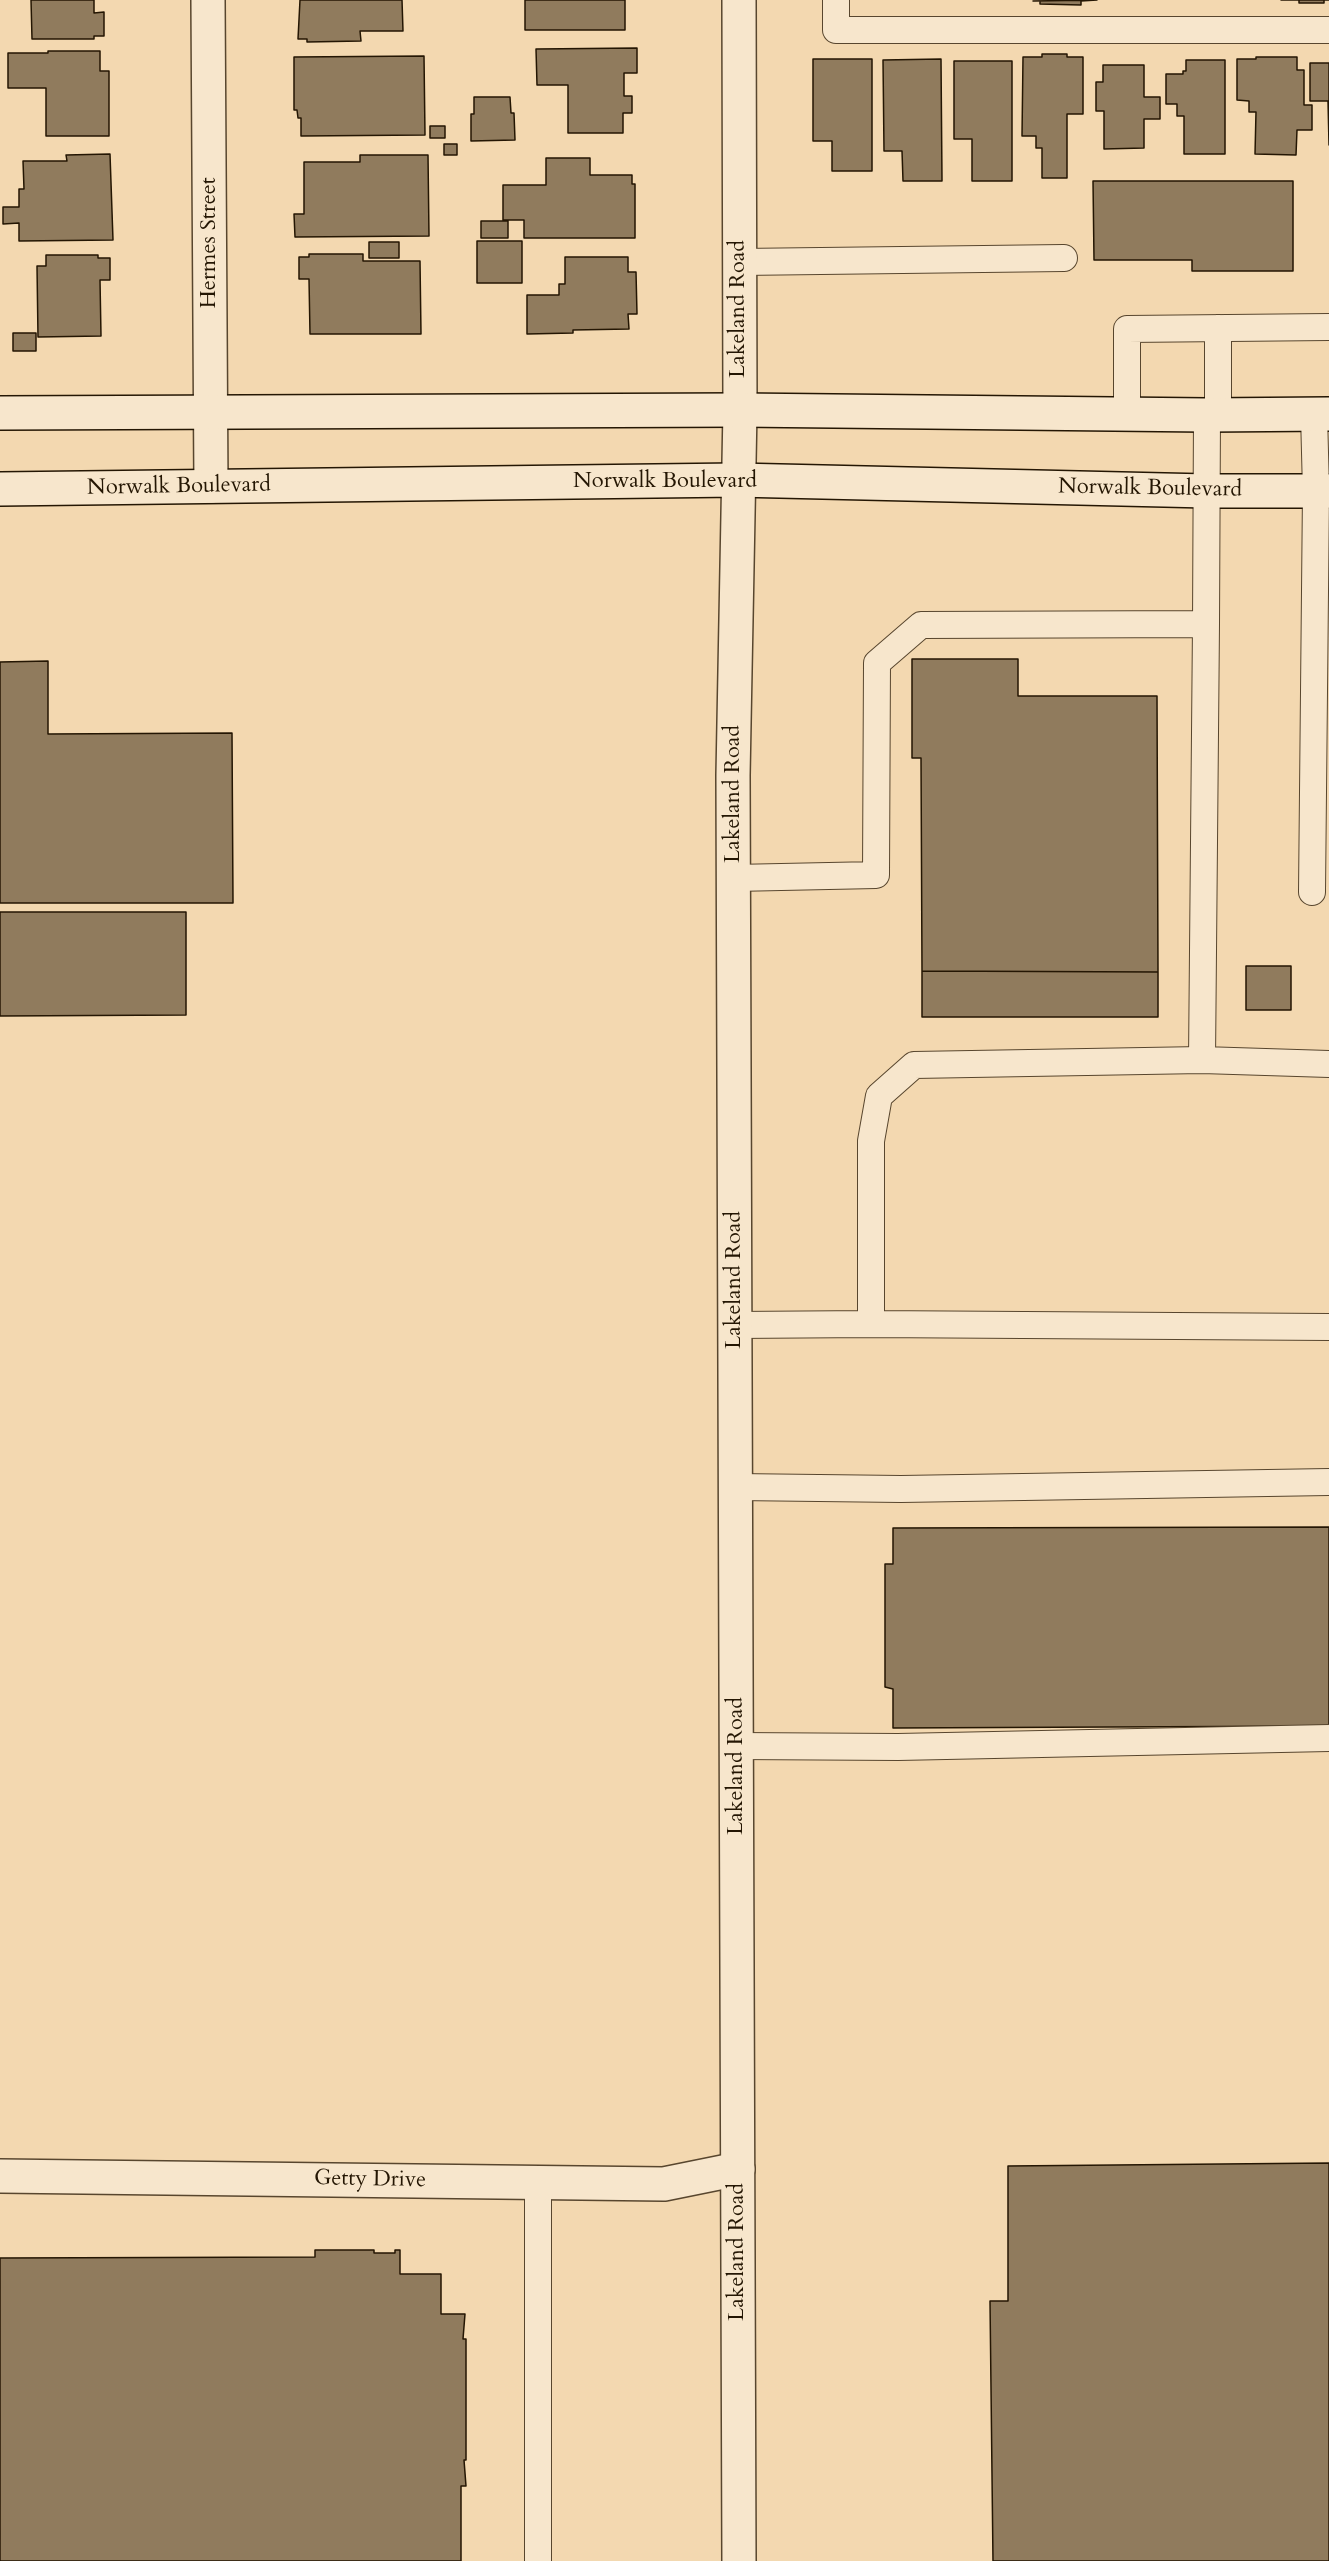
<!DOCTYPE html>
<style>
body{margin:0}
canvas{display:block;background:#f3d8b0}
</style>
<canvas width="1329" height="2561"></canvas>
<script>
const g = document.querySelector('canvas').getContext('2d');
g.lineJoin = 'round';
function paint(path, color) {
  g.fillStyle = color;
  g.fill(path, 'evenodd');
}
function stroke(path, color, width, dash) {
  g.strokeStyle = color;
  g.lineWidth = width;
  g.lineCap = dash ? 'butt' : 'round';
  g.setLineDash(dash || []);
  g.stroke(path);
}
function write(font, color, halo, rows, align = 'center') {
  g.font = font + ' Cardo,serif';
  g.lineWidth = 4.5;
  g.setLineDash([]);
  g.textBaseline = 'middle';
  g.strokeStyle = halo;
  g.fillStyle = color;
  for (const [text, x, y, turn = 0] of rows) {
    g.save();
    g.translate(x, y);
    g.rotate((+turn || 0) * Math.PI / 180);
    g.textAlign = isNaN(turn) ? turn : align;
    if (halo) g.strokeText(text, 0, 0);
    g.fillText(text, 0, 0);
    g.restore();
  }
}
const building = new Path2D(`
 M31 0H94V13L104 12V36H94V39H32Z
 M300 0H402L403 31H360L361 41 307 42V39H298Z
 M525 0H625V30H525Z
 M1097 0 1081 1V5L1040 4V1H1033Z
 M1281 0H1329H1324V3H1299V0Z
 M637 48V73H624V96H632V113H623V133H568V85H537L536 49Z
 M48 51H100V71H109V136H46V88H8V53H48Z
 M1042 54H1067V57H1083V114H1067V178H1042V148H1036V136H1022L1023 57H1042Z
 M424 56 425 135 301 136V118H298L297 110H294V57Z
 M1256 57H1297V70H1304V105H1312V130H1297L1296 155 1255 154 1256 112H1249V101L1237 100V59H1256Z
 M813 59H872V171H832V141H813Z
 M941 59 942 181H903L902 151H884L883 60Z
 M1186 60H1225V154H1184V116H1177V104H1166V74H1183V71H1186Z
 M954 61H1012V181H972V139H954Z
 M1310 63H1329V145L1328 101H1310Z
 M1103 65H1144V97H1160V119H1144V148L1104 149V111H1096V82H1103Z
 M474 97H510L511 113H514L515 140 471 141V114H474Z
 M430 126H445V138H430Z
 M444 144H457V155H444Z
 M110 154 113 240 19 241V223L3 224V207H19V189H24L23 161H67L66 155Z
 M360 155H428L429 236 295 237 294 214H304V162H360Z
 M546 158H590V175H632V184H635V238H524V220H503V185H546Z
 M1093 181H1293V271H1192V260H1094Z
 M481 221H508V238H481Z
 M477 241H522V283H477Z
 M369 242H399V258H369Z
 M309 254H363V261H420L421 334H310L309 279H299V257H309Z
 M46 255H98V258H110V280H100L101 336 38 337 37 266H46Z
 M565 257H628V272H636L637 314H628L629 329 573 330V333L527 334V295H559V284H565Z
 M13 333H36V351H13Z
 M912 659H1018V696H1157L1158 972 922 971 921 758H912Z
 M48 661V734L232 733 233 903H0V662Z
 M0 912H186V1015L0 1016Z
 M1246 966H1291V1010H1246Z
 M922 971 1158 972V1017H922Z
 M1329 1527V1726L893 1728V1689L885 1687V1564H893V1528Z
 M1329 2163V2561H993L990 2301H1008V2166Z
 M315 2250H374V2253H395V2250H400V2274H441V2314H465L463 2339H466V2460H464L466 2486H461V2561H0V2258L315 2257Z`);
paint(building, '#907b5d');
stroke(building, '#241603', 1.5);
const service = new Path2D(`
 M836 0V30H1329
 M740 262 1064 258
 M1218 328V415
 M1127 415V329L1329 327
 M734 878 876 875 877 663 921 625 1206 624 1207 415
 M1312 892 1316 491 1314 414
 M1202 1060 1329 1064
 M871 1324 1329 1327
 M735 1325 871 1324V1141L879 1096 914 1065 1202 1060 1206 624
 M736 1487 901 1489 1329 1482
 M737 1746 898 1747 1329 1738
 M538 2182V2561`);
const minor = new Path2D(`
 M208 0 211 486
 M0 2176 664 2184 738 2169`);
const tertiary = new Path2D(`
 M739 0 740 410 733 775 739 2561`);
const secondary = new Path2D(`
 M0 413 740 410 1207 415 1329 414
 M0 489 737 480 1207 491H1329`);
stroke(service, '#58462e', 28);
stroke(minor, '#58462e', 36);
stroke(tertiary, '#58462e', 36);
stroke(secondary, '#241603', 36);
stroke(service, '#f7e6cc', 26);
stroke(minor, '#f7e6cc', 33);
stroke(tertiary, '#f7e6cc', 33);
stroke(secondary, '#f7e6cc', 33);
write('22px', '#241603', '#f7e6cc', [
 ["Hermes Street",210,243,-90],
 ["Lakeland Road",739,309,-90],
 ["Norwalk Boulevard",665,482],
 ["Norwalk Boulevard",179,487,-1],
 ["Norwalk Boulevard",1150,489,1],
 ["Lakeland Road",734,794,-90],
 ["Lakeland Road",735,1280,-90],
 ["Lakeland Road",737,1766,-90],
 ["Getty Drive",370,2180,1],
 ["Lakeland Road",738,2252,-90]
]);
</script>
